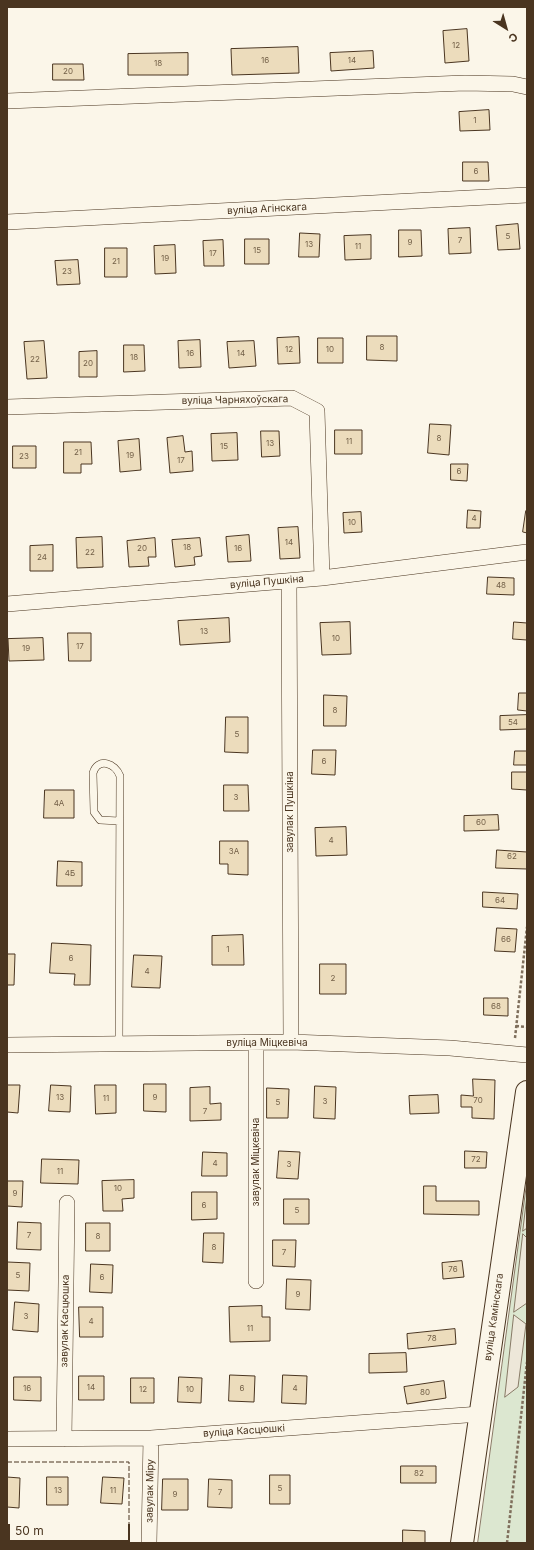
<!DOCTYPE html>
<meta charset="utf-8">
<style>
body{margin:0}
#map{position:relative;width:534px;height:1550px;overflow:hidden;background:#fbf6e9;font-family:Inter,sans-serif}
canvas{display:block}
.frame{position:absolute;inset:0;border:8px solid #4a3520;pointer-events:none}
.north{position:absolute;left:486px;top:8px;width:40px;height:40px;-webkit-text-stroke:3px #fbf6e9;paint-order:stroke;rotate:143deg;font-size:11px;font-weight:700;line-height:16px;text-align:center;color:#4a3520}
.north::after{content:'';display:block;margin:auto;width:14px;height:18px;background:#4a3520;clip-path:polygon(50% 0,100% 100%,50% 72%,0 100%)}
.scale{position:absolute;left:8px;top:1524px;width:122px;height:18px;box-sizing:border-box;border:2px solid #4a3520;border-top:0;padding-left:5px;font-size:12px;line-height:14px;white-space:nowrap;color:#4a3520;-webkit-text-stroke:3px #fbf6e9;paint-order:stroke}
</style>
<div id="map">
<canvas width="534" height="1550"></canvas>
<div class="frame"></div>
<div class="north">С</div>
<div class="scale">50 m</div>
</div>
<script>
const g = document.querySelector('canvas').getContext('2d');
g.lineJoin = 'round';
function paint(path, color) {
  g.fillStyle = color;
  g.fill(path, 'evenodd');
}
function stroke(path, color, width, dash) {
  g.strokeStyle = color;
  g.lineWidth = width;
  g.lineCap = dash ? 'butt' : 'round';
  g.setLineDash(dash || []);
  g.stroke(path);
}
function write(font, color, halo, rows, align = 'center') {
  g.font = font + ' Inter,sans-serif';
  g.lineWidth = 3;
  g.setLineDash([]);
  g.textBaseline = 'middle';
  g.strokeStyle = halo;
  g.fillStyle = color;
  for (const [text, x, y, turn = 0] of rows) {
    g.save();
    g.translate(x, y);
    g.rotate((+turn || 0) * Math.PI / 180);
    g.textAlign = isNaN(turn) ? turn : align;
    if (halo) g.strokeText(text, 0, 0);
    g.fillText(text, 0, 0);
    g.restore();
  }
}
const green = new Path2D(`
 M527 1181V1543H478Z`);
paint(green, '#dce7d0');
stroke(green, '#887966', 1);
const parking = new Path2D(`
 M527 1196V1228L523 1231Z
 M523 1234 527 1238V1303L514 1312Z
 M514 1315 526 1324 518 1387 505 1397Z`);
paint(parking, '#ede7d9');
stroke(parking, '#887966', 1);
const building = new Path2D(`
 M467 29 469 61 445 63 443 31Z
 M298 47 299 73 232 75 231 49Z
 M373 51 374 68 331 71 330 53Z
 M188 53V75H128V54Z
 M53 64H83L84 80H53Z
 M489 110 490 130 460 131 459 112Z
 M463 162H488L489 181H463Z
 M518 224 520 249 498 250 496 226Z
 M470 228 471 253 449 254 448 229Z
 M399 230H421L422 256 399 257Z
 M300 233 320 234 319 257H299Z
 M371 235V259L345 260 344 236Z
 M245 239H269V264H245Z
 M223 240 224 266H204L203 241Z
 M175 245 176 273 155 274 154 246Z
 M105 248H127V277H105Z
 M78 260 80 284 57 285 55 261Z
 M367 336H397V361L367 360Z
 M299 337 300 363 278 364 277 338Z
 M318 338H343V363H318Z
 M200 340 201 367 179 368 178 341Z
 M44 341 47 378 27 379 24 342Z
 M254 341 256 366 229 368 227 342Z
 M124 345H144L145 371 124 372Z
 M97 351V377H79V352Z
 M430 424 451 425 449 455 428 453Z
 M335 430H362V454H335Z
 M261 431H279L280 456 262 457Z
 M237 433 238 460 212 461 211 434Z
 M183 436 185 452 192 451 193 471 170 473 167 438Z
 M139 439 141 470 120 472 118 441Z
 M64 442H91L92 464H81V473H64Z
 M13 446H36V468H13Z
 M451 464H468L467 481 451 480Z
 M468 510 481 511 480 528H467Z
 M526 511 527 512V533L523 532Z
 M361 512 362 532 344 533 343 513Z
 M298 527 300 558 280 559 278 528Z
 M249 535 251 561 228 562 226 537Z
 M102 537 103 567 77 568 76 538Z
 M155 538 156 557H148L149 566 129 567 127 541Z
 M200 538 202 556 194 557 195 565 175 567 172 540Z
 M53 545V571H30V546Z
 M488 577 514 578V595L487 594Z
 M229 618 230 642 180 645 178 621Z
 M350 622 351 654 322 655 320 623Z
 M514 622 527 623V640L513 639Z
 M68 633H91V661H69Z
 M43 638 44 660 9 661 8 639Z
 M519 693H527V711L518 710Z
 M324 695 347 696 346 726H324Z
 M527 715V729L500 730V716Z
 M226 717H248V753L225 752Z
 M313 750H336L335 775 312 774Z
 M515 751H527V765H514Z
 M512 772H527V790L512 789Z
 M224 785H248L249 811H224Z
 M45 790H74V818H44Z
 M498 815 499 830 464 831V816Z
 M346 827 347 855 316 856 315 828Z
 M220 841H248V875L228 874V864H220Z
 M497 850 527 852V869L496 868Z
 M58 861 82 862V886H57Z
 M483 892 518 894 517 909 483 907Z
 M497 928 517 929 515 952 495 951Z
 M243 935 244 965H212V936Z
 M52 943 91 945 90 985H74L75 974 50 973Z
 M7 954H15L14 985H7Z
 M134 955 162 956 160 988 132 987Z
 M320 964H346V994H320Z
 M484 998H508V1016L484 1015Z
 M473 1079 495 1080 494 1119 472 1118V1107H461V1095L473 1096Z
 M144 1084H166V1112L144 1111Z
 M7 1085H20L18 1113 7 1112Z
 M51 1085 71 1086 70 1112 49 1111Z
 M95 1085H116V1113L96 1114Z
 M315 1086 336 1087 335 1119 314 1118Z
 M210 1087V1104L221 1103V1120L190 1121V1088Z
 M267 1088 289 1089 288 1118H267Z
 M438 1095 439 1113 410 1114 409 1096Z
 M279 1151 300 1152 298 1179 277 1178Z
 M465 1151 487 1152 486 1168H465Z
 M203 1152 227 1153V1176H202Z
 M42 1159 79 1160 78 1184 41 1183Z
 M134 1180V1198L122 1199 123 1211H103L102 1181Z
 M7 1181H23L22 1207 7 1206Z
 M424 1186H436V1201H479V1215L424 1214Z
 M192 1192H217V1219L192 1220Z
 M284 1199H309V1224H284Z
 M18 1222 41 1223V1250L17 1249Z
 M86 1223H110V1251H86Z
 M204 1233H224L223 1263 203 1262Z
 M273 1240H296L295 1267 273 1266Z
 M462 1261 464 1277 443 1279 442 1263Z
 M7 1262 30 1263 29 1291 7 1290Z
 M91 1264 113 1265 112 1293 90 1292Z
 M287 1279 311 1280 310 1310 286 1309Z
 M15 1302 39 1304 38 1332 13 1330Z
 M262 1306V1317H270V1341L230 1342 229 1307Z
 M79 1307H103V1337H80Z
 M455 1329 456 1344 408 1349 407 1334Z
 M406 1353 407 1372 369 1373V1354Z
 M230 1375 255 1376 254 1402 229 1401Z
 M283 1375 307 1376 306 1404 282 1403Z
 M79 1376H104V1400H79Z
 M14 1377H41V1401L14 1400Z
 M179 1377 202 1378 201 1403 178 1402Z
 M131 1378H154V1403H131Z
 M444 1381 446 1398 407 1404 404 1387Z
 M401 1466H436V1483H401Z
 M270 1475H290V1504H270Z
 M7 1477 20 1478 19 1508 7 1507Z
 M47 1477H68V1505H47Z
 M103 1477 124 1478 122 1504 101 1503Z
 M163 1479H188V1510H162Z
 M209 1479 232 1480V1508L208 1507Z
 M403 1530 425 1531V1543H403Z`);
paint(building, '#ecdcbc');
stroke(building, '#4a3520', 1);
const lane = new Path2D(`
 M119 1044 120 776C115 763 98 757 93 773L94 812 100 820 119 821`);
const street = new Path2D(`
 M7 101 465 83 513 84 527 87
 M7 222 527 195
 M7 407 292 398 317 411 322 578
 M289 581 291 1042
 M7 604 322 578 527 552
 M7 1045 291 1042 450 1048 527 1055
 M256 1281V1043
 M7 1439 151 1438 480 1414
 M64 1439 67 1203
 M149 1543 151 1438`);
const primary = new Path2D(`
 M462 1543 527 1092`);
stroke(lane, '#4a3520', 8);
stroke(street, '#4a3520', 16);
stroke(primary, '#4a3520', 24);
stroke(new Path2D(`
 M516 1026 527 1027
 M515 1038 527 927
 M507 1543 527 1362`), '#7f6f5c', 2.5, [3, 2]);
stroke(lane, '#fbf6e9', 7);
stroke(street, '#fbf6e9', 15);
stroke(primary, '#fbf6e9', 22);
stroke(new Path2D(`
 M7 1462H129V1543`), '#4a3520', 1, [5, 2]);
write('8px', '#725f47', null, [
 ["12",456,46],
 ["16",265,61],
 ["14",352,61],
 ["18",158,64],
 ["20",68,72],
 ["1",475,121],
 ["6",476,172],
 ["5",508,237],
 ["7",460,241],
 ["9",410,243],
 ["13",309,245],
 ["11",358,247],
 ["15",257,251],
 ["17",213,254],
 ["19",165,259],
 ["21",116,262],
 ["23",67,272],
 ["8",382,348],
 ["12",289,350],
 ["10",330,350],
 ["16",190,354],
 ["14",241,354],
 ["18",134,358],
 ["22",35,360],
 ["20",88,364],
 ["8",439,439],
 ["11",349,442],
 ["13",270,444],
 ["15",224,447],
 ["21",78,453],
 ["19",130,456],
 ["23",24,457],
 ["17",181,461],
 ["6",459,472],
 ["4",474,519],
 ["10",352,523],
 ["14",289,543],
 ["18",187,548],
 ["20",142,549],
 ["16",238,549],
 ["22",90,553],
 ["24",42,558],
 ["48",501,586],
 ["13",204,632],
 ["10",336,639],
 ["17",80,647],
 ["19",26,649],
 ["8",335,711],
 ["54",513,723],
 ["5",237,735],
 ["6",324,762],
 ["3",236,798],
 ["4А",59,804],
 ["60",481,823],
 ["4",331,841],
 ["3А",234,852],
 ["62",512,857],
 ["4Б",70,874],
 ["64",500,901],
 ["66",506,940],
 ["1",228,950],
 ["6",71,959],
 ["4",147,972],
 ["2",333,979],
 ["68",496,1007],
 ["13",60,1098],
 ["9",155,1098],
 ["11",106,1099],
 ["70",478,1101],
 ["3",325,1102],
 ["5",278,1103],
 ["7",205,1112],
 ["72",476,1160],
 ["4",215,1164],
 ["3",289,1165],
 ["11",60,1172],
 ["10",118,1189],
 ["9",15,1194],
 ["6",204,1206],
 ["5",297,1211],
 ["7",29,1236],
 ["8",98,1237],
 ["8",214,1248],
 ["7",284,1253],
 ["76",453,1270],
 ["5",18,1276],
 ["6",102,1278],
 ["9",298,1295],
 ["3",26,1317],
 ["4",91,1322],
 ["11",250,1329],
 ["78",432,1339],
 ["14",91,1388],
 ["16",27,1389],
 ["6",242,1389],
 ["4",295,1389],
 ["12",143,1390],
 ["10",190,1390],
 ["80",425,1393],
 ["82",419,1474],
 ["5",280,1489],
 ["13",58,1491],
 ["11",113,1491],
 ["7",220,1493],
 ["9",175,1495]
]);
write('10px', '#4a3520', '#fbf6e9', [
 ["вуліца Агінскага",267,209,-3],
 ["вуліца Чарняхоўскага",235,400,-1],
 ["вуліца Пушкіна",267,582,-5],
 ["завулак Пушкіна",290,812,-90],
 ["вуліца Міцкевіча",267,1043],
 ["завулак Міцкевіча",256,1162,-90],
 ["вуліца Камінскага",494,1317,-82],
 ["завулак Касцюшка",65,1321,-89],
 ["вуліца Касцюшкі",244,1431,-4],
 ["завулак Міру",150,1491,-89]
]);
</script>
